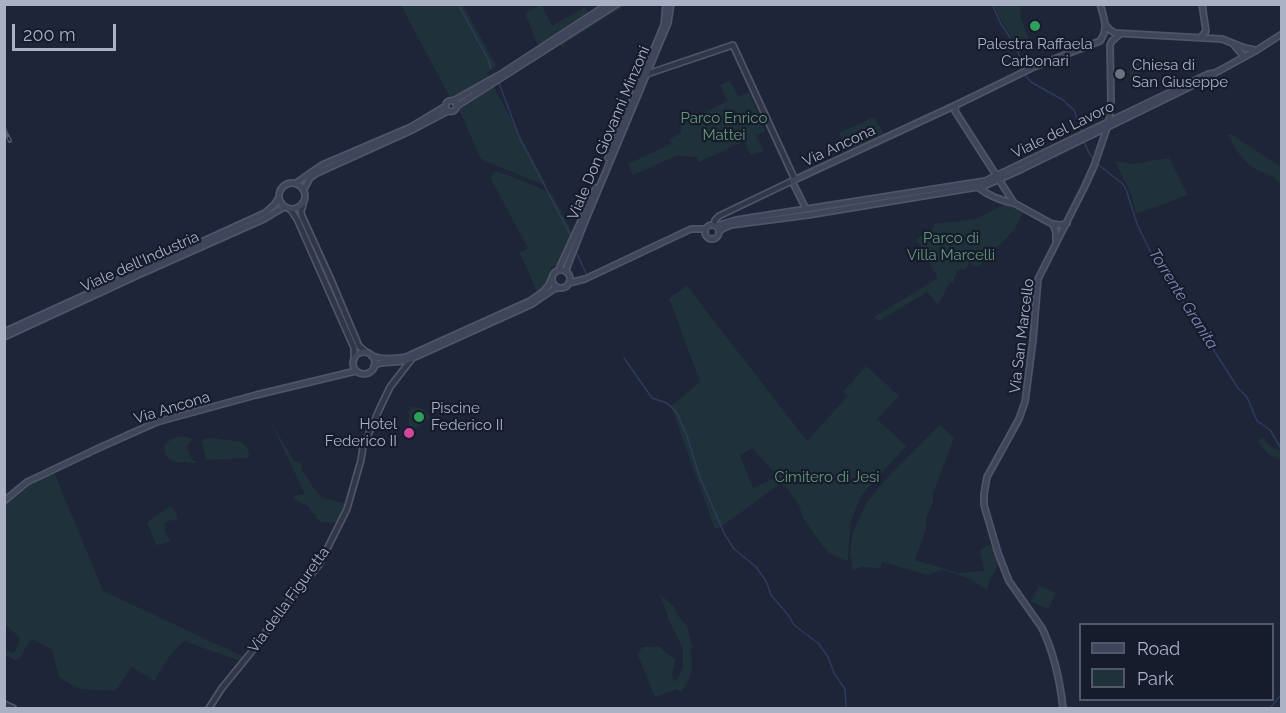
<!DOCTYPE html>
<style>
body{margin:0}
#map{position:relative;width:1286px;height:713px;overflow:hidden;background:#1e2538;font-family:Raleway,sans-serif}
canvas{display:block}
.frame{position:absolute;inset:0;border:6px solid #abb1c5;pointer-events:none}
.legend{position:absolute;left:1079px;top:623px;width:195px;height:78px;box-sizing:border-box;background:#171c2c;border:2px solid #525869;margin:0;padding:8px 10px;list-style:none;font-size:18px;color:#abb1c5}
.legend li{display:flex;align-items:center;gap:12px;height:30px}
.legend b{width:30px;border:2px solid #525869}
.scale{position:absolute;left:12px;top:24px;width:104px;height:27px;box-sizing:border-box;border:3px solid #abb1c5;border-top:0;padding-left:8px;font-size:18px;line-height:21px;white-space:nowrap;color:#abb1c5;-webkit-text-stroke:4px #171c2c;paint-order:stroke}
</style>
<div id="map">
<canvas width="1286" height="713"></canvas>
<div class="frame"></div>
<ul class="legend">
<li><b style="height:8px;background:#3f455b"></b>Road</li>
<li><b style="height:16px;background:#203239"></b>Park</li>
</ul>
<div class="scale">200 m</div>
</div>
<script>
const g = document.querySelector('canvas').getContext('2d');
g.lineJoin = 'round';
function paint(path, color) {
  g.fillStyle = color;
  g.fill(path, 'evenodd');
}
function stroke(path, color, width, dash) {
  g.strokeStyle = color;
  g.lineWidth = width;
  g.lineCap = dash ? 'butt' : 'round';
  g.setLineDash(dash || []);
  g.stroke(path);
}
function write(font, color, halo, rows, align = 'center') {
  g.font = font + ' Raleway,sans-serif';
  g.lineWidth = 4.5;
  g.setLineDash([]);
  g.textBaseline = 'middle';
  g.strokeStyle = halo;
  g.fillStyle = color;
  for (const [text, x, y, turn = 0] of rows) {
    g.save();
    g.translate(x, y);
    g.rotate((+turn || 0) * Math.PI / 180);
    g.textAlign = isNaN(turn) ? turn : align;
    if (halo) g.strokeText(text, 0, 0);
    g.fillText(text, 0, 0);
    g.restore();
  }
}
paint(new Path2D(`
 M401 5H463L496 66 487 73 489 77 453 98 448 94Z
 M542 5 552 26 585 7 588 13 538 45 525 13Z
 M619 5H626L564 44 565 46 564 47 560 45V44L573 36 577 31Z
 M994 5H1020L1021 19 1030 42 1018 47 1000 18Z
 M1130 63H1140V81H1130Z
 M730 81 738 97 749 92 765 131 756 135 764 151 751 155 744 141 699 162 696 157 676 156 633 175 628 164 671 144 669 139 680 134 681 130 680 125 728 101 720 85Z
 M493 85 547 186 481 159 458 107Z
 M874 117 884 134 850 150 847 149 839 133Z
 M1228 135H1232L1281 167V184C1270 172 1263 174 1252 167 1243 160 1232 145 1228 135Z
 M1169 158 1188 195 1136 214 1131 194 1115 161 1133 164Z
 M497 172 514 177 552 194 573 233 560 263C550 267 548 272 548 281L537 292 520 253 528 248 491 179 493 173Z
 M1007 203 1024 211 1014 230 989 256H986L979 267 969 263 966 269 957 270 953 283 950 282 938 305 927 292 879 321 874 317 938 278 916 239 934 228 933 224 976 219Z
 M687 286 807 441 848 396 843 392 866 366 899 396 877 419 906 446 861 496 850 523 848 561 841 559 829 553 822 545 803 518 799 505 777 475 752 448 740 455 753 488 775 478 778 485 721 527 715 529 671 406 700 382 669 298Z
 M411 407 422 408 430 417 417 428 409 427V410H411Z
 M268 417 294 461 301 462 302 467 301 469 315 490 323 498 347 504 340 523 321 522 315 517 316 514H313L309 507 294 499 293 496 305 494Z
 M940 425 954 438 933 493V502L926 518 927 526 915 560 959 573 984 571 980 550 991 544 999 563 989 582 987 590 968 578 943 570 928 575 882 562 880 568 862 567 853 570 850 552 853 532 867 502 886 479Z
 M179 437H186L193 439 189 443 187 448 192 459 197 463H189L184 461C178 465 171 461 166 456L164 446 171 439Z
 M212 438 241 442C246 445 251 452 248 458H244L206 460 202 440Z
 M1262 438 1275 450 1278 449 1281 453V460L1268 454 1258 442Z
 M53 470 103 591 246 658 243 662 184 641C171 653 162 665 155 681L132 667 115 691 81 689 70 684 59 677 52 649 32 639 24 650 20 659 15 660 5 654 4 651 13 653 15 652 20 638 5 624V505L29 484Z
 M171 506C174 510 178 514 177 520L174 521 172 519 165 523V532L170 540 166 543 156 545 147 522Z
 M1039 585 1056 593 1048 609 1031 601Z
 M660 594 674 607 678 616 687 626 692 647 690 650C694 664 691 681 681 692L677 689 655 697 637 653 643 647H659L675 660 672 675 674 681H676L683 668V649L669 620Z`), '#203239');
stroke(new Path2D(`
 M458 4 488 59 491 68
 M992 4 1001 24 1015 45 1019 55 1020 66 1025 75 1031 82 1063 100 1074 110 1082 134
 M499 83 520 139 571 236
 M1084 142 1089 153 1096 163 1123 184 1127 192 1137 224 1155 261 1165 274 1238 388 1247 397 1257 421 1270 430 1282 450
 M576 252 586 273
 M624 358 652 398 667 403 677 413 687 436 699 475 724 533 734 549 756 567 766 581 771 595 789 616 794 625 819 644 828 657 834 673 845 689 846 708
 M1270 708 1282 694`), '#2e3a5e', 1.5);
const tertiary = new Path2D(`
 M647 74 733 45 795 180
 M303 205 301 211 302 216 332 282 359 346 366 352
 M291 210 297 219 354 348V357
 M714 225 715 220 719 216 792 181
 M4 704 13 708
 M209 708 222 688 257 645 276 617 319 565 347 509 361 460 363 447 379 410 390 387 411 360`);
const secondary = new Path2D(`
 M1105 24 1110 30 1115 33 1222 39 1245 48 1255 50
 M1201 37 1206 31 1202 4
 M1234 45 1244 57
 M445.5 106a5.5 5.5 0 1 1 11 0a5.5 5.5 0 1 1-11 0Z
 M453 101 501 74 608 4
 M956 105 955 111 1014 203 1052 224 1061 225 1067 223
 M457 106 617 4
 M608 158 664 25 666 4
 M279 196a13 13 0 1 1 26 0a13 13 0 1 1-26 0Z
 M296 183 322 165 411 127 446 106
 M978 187C987 195 1002 201 1013 203
 M304 189 310 178 317 173 412 130 448 111
 M806 209 792 181 956 105 1034 67 1100 41C1109 29 1104 18 1100 4
 M1053 224 1056 233V242
 M705 232a7 7 0 1 1 14 0a7 7 0 1 1-14 0Z
 M716 226 736 220 985 181 1208 74 1215 73
 M719 231 724 228 731 225 808 215 984 186 1022 169 1210 77 1215 73 1257 50 1282 34
 M559 269 596 188
 M552 279a9 9 0 1 1 18 0a9 9 0 1 1-18 0Z
 M566 271 569 262 586 219 668 23 671 4
 M569 283 585 279 691 229H705
 M4 332 265 213 275 204 279 197
 M4 337 138 275 264 219 279 210 285 207
 M353 363a11 11 0 1 1 22 0a11 11 0 1 1-22 0Z
 M372 356C384 360 394 359 406 357L530 301C538 295 548 290 551 280
 M374 366 380 363 406 361 532 304 554 289 558 288
 M4 501 27 482 101 447 157 422 256 395 356 371
 M1063 708C1060 681 1054 653 1042 628L1009 581 1005 571 998 553 984 505V494L987 477 1019 419 1025 402 1033 340 1038 279 1085 186 1094 166 1109 122 1111 100 1110 45 1112 41 1120 34`);
stroke(tertiary, '#4f5466', 8);
stroke(secondary, '#4f5466', 8);
stroke(tertiary, '#313748', 4.5);
stroke(secondary, '#3f455b', 4.5);
const rail = new Path2D(`
 M4 129 10 141`);
stroke(rail, '#535a70', 4);
stroke(rail, '#171c2c', 1.5, [4.5]);
for (const [x, y, r, color] of [
 [1035,26,6,"#2e9e5b"],
 [1120,74,6,"#6b7280"],
 [419,417,6,"#2e9e5b"],
 [409,433,6,"#d1479c"]
]) {
  const dot = new Path2D();
  dot.arc(x, y, r, 0, 2 * Math.PI);
  g.fillStyle = color;
  g.fill(dot);
  stroke(dot, '#171c2c', 2);
}
write('15px', '#abb1c5', '#171c2c', [
 ["Palestra Raffaela",1035,44,"center"],
 ["Carbonari",1035,61,"center"],
 ["Chiesa di",1132,65],
 ["San Giuseppe",1132,82],
 ["Piscine",431,408],
 ["Federico II",431,425],
 ["Hotel",397,424,"right"],
 ["Federico II",397,441,"right"]
], 'left');
write('15px', '#629777', '#171c2c', [
 ["Parco Enrico",724,118],
 ["Mattei",724,135],
 ["Parco di",951,238],
 ["Villa Marcelli",951,255],
 ["Cimitero di Jesi",827,477]
]);
write('15px', '#abb1c5', '#171c2c', [
 ["Viale del Lavoro",1063,130,-26],
 ["Viale Don Giovanni Minzoni",609,133,-67],
 ["Via Ancona",839,146,-25],
 ["Viale dell'Industria",140,262,-24],
 ["Via San Marcello",1022,336,-83],
 ["Via Ancona",172,408,-17],
 ["Via della Figuretta",289,600,-54]
]);
write('italic 16px', '#7988b4', '#171c2c', [
 ["Torrente Granita",1183,299,58]
]);
</script>
